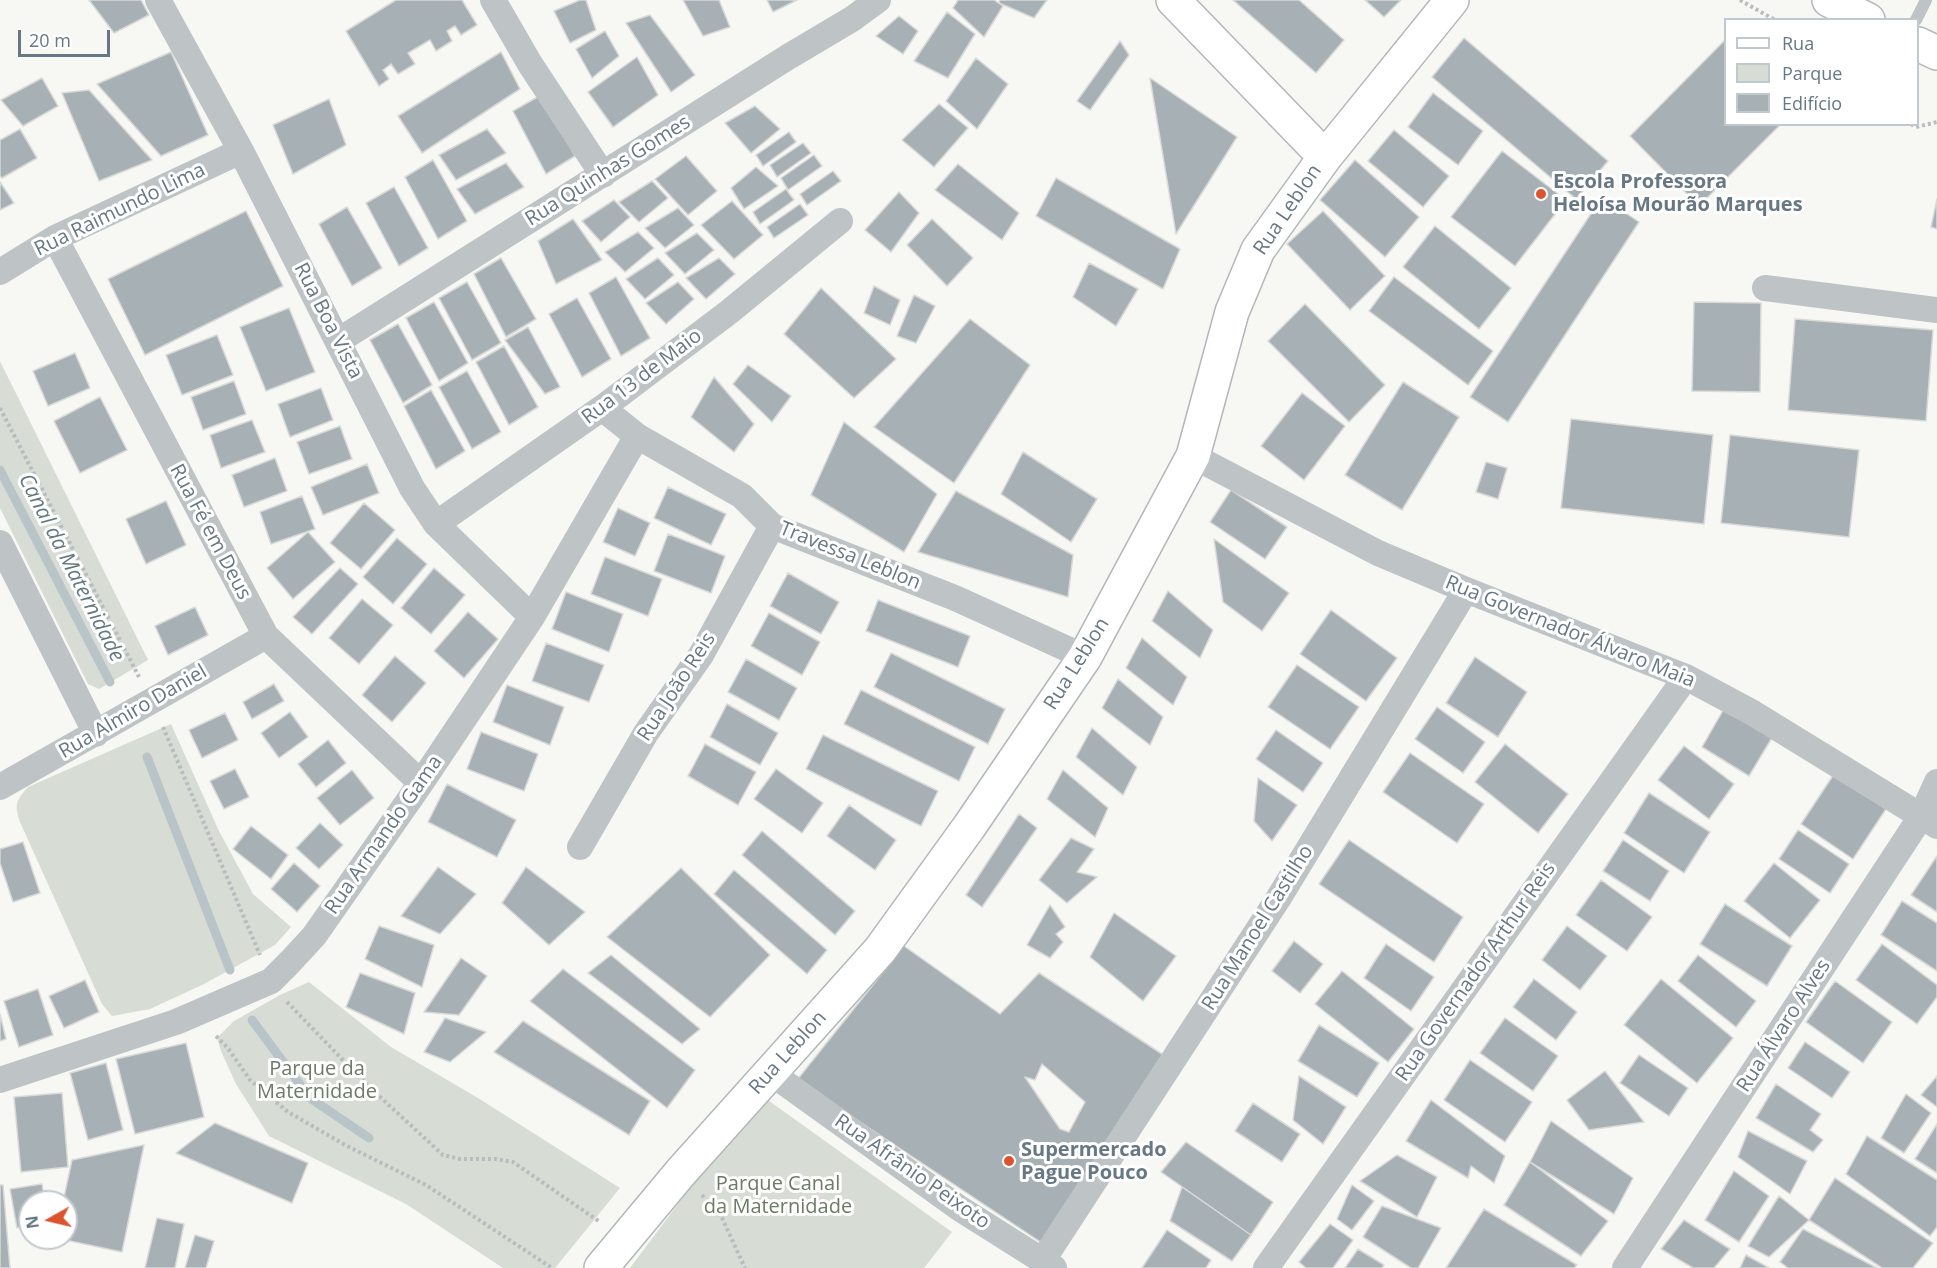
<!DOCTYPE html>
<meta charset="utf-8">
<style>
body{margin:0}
#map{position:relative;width:1937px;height:1268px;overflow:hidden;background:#f7f7f4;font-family:"Open Sans",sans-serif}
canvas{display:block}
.legend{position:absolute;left:1724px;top:18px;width:195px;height:108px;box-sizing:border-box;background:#fff;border:2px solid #c2c9ce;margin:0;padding:8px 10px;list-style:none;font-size:18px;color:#677884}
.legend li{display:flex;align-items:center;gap:12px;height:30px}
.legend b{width:30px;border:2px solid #c2c9ce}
.north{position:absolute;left:18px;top:1190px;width:60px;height:60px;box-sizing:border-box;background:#fff;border:2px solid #c2c9ce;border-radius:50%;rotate:262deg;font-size:16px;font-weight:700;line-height:24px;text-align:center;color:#677884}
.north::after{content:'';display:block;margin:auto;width:21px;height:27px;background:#dc5330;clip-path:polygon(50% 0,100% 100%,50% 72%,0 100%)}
.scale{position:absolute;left:18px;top:30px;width:92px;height:27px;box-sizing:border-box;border:3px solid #677884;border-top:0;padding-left:8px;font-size:18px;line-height:21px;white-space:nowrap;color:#677884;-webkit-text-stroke:4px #fff;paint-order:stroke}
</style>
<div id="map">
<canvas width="1937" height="1268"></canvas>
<ul class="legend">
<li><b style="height:8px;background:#fff"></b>Rua</li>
<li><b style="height:16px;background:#d7dcd4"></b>Parque</li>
<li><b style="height:16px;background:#a7b0b5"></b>Edifício</li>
</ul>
<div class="north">N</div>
<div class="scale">20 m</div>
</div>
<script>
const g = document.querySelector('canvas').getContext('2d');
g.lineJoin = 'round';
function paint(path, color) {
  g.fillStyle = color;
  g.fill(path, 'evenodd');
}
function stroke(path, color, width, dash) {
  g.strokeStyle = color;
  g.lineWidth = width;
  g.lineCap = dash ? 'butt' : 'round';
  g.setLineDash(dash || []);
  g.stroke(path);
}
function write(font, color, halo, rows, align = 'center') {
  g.font = font + ' "Open Sans",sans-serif';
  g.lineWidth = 6;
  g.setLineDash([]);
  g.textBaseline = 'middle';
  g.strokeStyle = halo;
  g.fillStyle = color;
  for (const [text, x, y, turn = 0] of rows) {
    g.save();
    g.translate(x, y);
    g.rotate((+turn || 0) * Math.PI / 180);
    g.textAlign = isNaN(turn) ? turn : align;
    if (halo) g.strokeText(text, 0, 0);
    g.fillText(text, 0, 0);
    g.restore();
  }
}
paint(new Path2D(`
 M0 361 148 660 99 689 88 684 0 508Z
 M171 724 219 831 253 894 291 927 275 945 204 984 150 1009 112 1016 102 1004 20 822C14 804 16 801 28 787Z
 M309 982 391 1047 478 1098 620 1188 555 1268H503L406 1204 269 1136 236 1084 221 1051 217 1038 234 1021 280 995Z
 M765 1098 952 1232 924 1268H630L690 1188Z`), '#d7dcd4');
stroke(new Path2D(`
 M0 470 110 682
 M147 757 230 970
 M252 1020 310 1098 369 1138`), '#b8c4c8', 9);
const building = new Path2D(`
 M89 0H141L149 15 114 33Z
 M396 0H462L477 25 461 35 455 26 447 31 452 41 436 51 430 40 408 53 415 64 398 74 391 64 383 70 389 79 379 86 346 31Z
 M580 0H586L596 30 570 43 554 11Z
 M683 0H719L730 27 703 36Z
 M767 0H797L773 12Z
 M958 0H994L1003 6 984 37 953 8Z
 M1000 0H1047L1034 18 999 3Z
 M1233 0H1299L1344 40 1316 73Z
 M1365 0H1401L1384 17Z
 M947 12 975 34 948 78 914 61Z
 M650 15 695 75 671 92 626 23Z
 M899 16 918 31 903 54 876 36Z
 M605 31 619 56 592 78 576 49Z
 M1464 38 1608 161 1576 199 1432 77Z
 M1726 39V124H1781L1699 206 1630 136Z
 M1120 41 1129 55 1090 110 1077 101Z
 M171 52 208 135 161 156 97 84Z
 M501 52 520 89 422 153 398 116Z
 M637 57 658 95 613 127 588 92Z
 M976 58 1008 84 977 129 946 101Z
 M42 78 58 106 23 126 1 100Z
 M1150 78 1237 137 1176 234Z
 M89 90 152 160 99 181 62 93Z
 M1433 93 1483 131 1458 165 1408 127Z
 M541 95 575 156 546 174 513 111Z
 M329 99 346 145 293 174 273 125Z
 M939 104 968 128 934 167 902 140Z
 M755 106 780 129 751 153 725 123Z
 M20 129 37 158 2 178 0 176V140Z
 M487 129 506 153 456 180 439 155Z
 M1394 130 1449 176 1423 207 1368 161Z
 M789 132 796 142 763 166 756 155Z
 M803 143 811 153 777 177 770 165Z
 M1502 151 1566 200 1515 266 1451 217Z
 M814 155 822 166 788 190 781 178Z
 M686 156 717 191 688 215 655 179Z
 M433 160 467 221 438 239 405 177Z
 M1355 160 1419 217 1385 257 1320 200Z
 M506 163 524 187 475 214 457 189Z
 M958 164 1019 213 1002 240 935 190Z
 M756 167 778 186 744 209 731 188Z
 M833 171 841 181 807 205 800 194Z
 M1056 178 1180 249 1163 289 1036 216Z
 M652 181 668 198 639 222 619 202Z
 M0 182 14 203 0 210Z
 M394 187 428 248 399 266 366 203Z
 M786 189 794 200 760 224 753 212Z
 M899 192 919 213 891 252 865 230Z
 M1602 197 1639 222 1508 422 1470 397Z
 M1937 199V229L1931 227Z
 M614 200 630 217 601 242 582 221Z
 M732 201 763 235 734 259 701 225Z
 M800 204 808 215 774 238 767 227Z
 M347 207 382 268 352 286 319 224Z
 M678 208 694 225 665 248 645 228Z
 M246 211 283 286 145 355 108 279Z
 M1323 211 1385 276 1350 310 1287 244Z
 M573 219 602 260 556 284 538 241Z
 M932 219 973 258 947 286 907 245Z
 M1435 226 1511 288 1479 329 1403 267Z
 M638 232 654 248 625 272 605 252Z
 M697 233 714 250 685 274 665 253Z
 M501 258 536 319 506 337 474 274Z
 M658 258 674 275 645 299 626 279Z
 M719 258 735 274 706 299 686 278Z
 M1089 263 1138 289 1116 326 1073 297Z
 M616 277 650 338 621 356 589 293Z
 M1394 277 1493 351 1468 385 1369 311Z
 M467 282 501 343 472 360 439 298Z
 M678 282 694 299 666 324 646 303Z
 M874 286 900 300 890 325 864 313Z
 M821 288 896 359 854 398 784 334Z
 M914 295 935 306 916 343 897 336Z
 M577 298 611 359 582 377 549 314Z
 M434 302 468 363 439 381 406 318Z
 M1694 302 1761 303 1760 392 1692 391Z
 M1305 304 1385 385 1349 422 1268 341Z
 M289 308 315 372 266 391 240 327Z
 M970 319 1030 365 954 483 874 427Z
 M1795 319 1933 330 1926 421 1788 410Z
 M398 324 432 385 403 403 370 340Z
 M528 327 560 387 545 394 505 340Z
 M217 335 233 375 182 395 166 355Z
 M504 346 538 407 509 425 476 362Z
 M75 353 90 388 48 406 33 371Z
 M748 365 791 396 772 422 733 384Z
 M467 371 501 432 472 449 439 387Z
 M714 377 754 424 734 452 691 417Z
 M234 381 246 414 203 430 191 397Z
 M1403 382 1459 417 1402 510 1345 475Z
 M321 388 333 420 290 437 278 404Z
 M431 390 465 451 436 469 404 406Z
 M1302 393 1345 426 1304 480 1261 446Z
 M100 397 127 450 80 473 54 421Z
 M1571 419 1713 435 1704 524 1561 508Z
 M252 420 265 452 221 468 210 435Z
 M844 422 937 494 904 552 811 495Z
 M340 426 352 459 309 474 297 442Z
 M1730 435 1859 450 1849 537 1721 523Z
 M1023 452 1097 499 1071 542 1001 494Z
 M275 458 287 491 244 507 232 475Z
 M1486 462 1507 468 1498 499 1476 492Z
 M367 464 379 493 323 515 311 487Z
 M668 487 726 514 711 545 654 518Z
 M1231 490 1287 527 1265 559 1210 522Z
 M956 491 1073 555 1068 597 918 552Z
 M302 496 315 529 271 544 260 512Z
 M166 501 186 545 146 564 126 519Z
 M364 503 395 530 361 569 330 543Z
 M618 508 650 523 635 556 603 542Z
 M308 532 335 562 293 599 267 568Z
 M668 534 725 556 711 593 654 571Z
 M397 538 427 564 393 604 363 577Z
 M1214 539 1289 593 1262 631 1223 602Z
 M605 557 662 579 648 616 591 594Z
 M340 568 358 584 312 634 293 617Z
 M434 568 465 595 431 634 401 608Z
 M788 573 839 602 821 634 770 606Z
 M1168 591 1213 630 1200 658 1152 621Z
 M566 592 623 614 609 652 552 629Z
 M362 599 393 625 359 664 329 638Z
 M878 600 970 636 958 667 866 631Z
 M195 607 208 635 168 655 155 626Z
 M1331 610 1397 658 1366 701 1300 654Z
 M468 612 498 639 464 678 434 651Z
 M769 613 820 642 802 675 751 646Z
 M1142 638 1187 677 1173 705 1126 668Z
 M546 643 604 665 589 702 532 681Z
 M891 653 1005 709 988 744 874 687Z
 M395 656 426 683 392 722 362 695Z
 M1475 657 1527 692 1498 737 1446 703Z
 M746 659 797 688 779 720 728 692Z
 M1297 665 1359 707 1330 749 1268 707Z
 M1118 679 1163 717 1150 745 1102 708Z
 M274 684 284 701 252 719 243 702Z
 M507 685 564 707 550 745 493 722Z
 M861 690 975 747 959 781 844 724Z
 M727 704 778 733 760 765 710 737Z
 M1437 707 1485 742 1463 773 1415 739Z
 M1725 707 1773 736 1749 776 1702 747Z
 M290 712 308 737 279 758 261 733Z
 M225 713 238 740 202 758 189 730Z
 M1092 728 1137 767 1123 795 1076 757Z
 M1276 730 1323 763 1303 792 1256 759Z
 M481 732 538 754 524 791 467 769Z
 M823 735 938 791 921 826 806 769Z
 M328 740 346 763 316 787 298 764Z
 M705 744 756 772 738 805 688 776Z
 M1505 744 1568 794 1538 833 1475 782Z
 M1684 746 1734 784 1709 819 1658 780Z
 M1410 753 1484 804 1457 843 1383 792Z
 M235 769 249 797 224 809 210 781Z
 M776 769 823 803 802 833 754 799Z
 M352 770 374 798 340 825 317 798Z
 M1063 770 1108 808 1095 837 1047 799Z
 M1834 774 1886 809 1853 859 1801 824Z
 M1258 778 1297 805 1272 841 1254 821Z
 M447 784 516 820 497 857 428 822Z
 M1649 793 1710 832 1684 873 1624 833Z
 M849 805 896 840 875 870 827 836Z
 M1019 814 1037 828 982 907 966 895Z
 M320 823 343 845 319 869 296 848Z
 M251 826 288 855 271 879 233 849Z
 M1798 830 1849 864 1830 893 1779 859Z
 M762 831 855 911 835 935 742 855Z
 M1071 838 1094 849 1077 872 1097 877 1067 903 1039 880Z
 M1349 840 1463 917 1434 962 1319 884Z
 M1623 840 1669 871 1650 901 1603 871Z
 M23 842 40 893 13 902 0 863V849Z
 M1937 856V912L1911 895Z
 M294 863 320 886 297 912 271 889Z
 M1774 863 1820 900 1790 938 1744 901Z
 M438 867 476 894 440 934 401 916Z
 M526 867 585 912 549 945 502 903Z
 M681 868 770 955 710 1017 607 937Z
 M734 870 827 950 807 974 714 894Z
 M1601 880 1652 917 1627 951 1576 915Z
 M1902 901 1937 923V971L1881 935Z
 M1725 904 1792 946 1767 986 1700 944Z
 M1050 905 1065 927 1056 934 1063 942 1050 958 1027 945Z
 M1114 913 1176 956 1143 1001 1090 957Z
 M379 926 434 945 422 987 365 959Z
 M1567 926 1607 956 1580 990 1542 960Z
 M1294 941 1323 964 1300 993 1272 971Z
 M1386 944 1434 977 1411 1011 1364 978Z
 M1882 944 1937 985V997L1917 1024 1856 980Z
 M904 946 1000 1014 1039 973 1168 1058 1042 1243 797 1080Z
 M611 955 700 1029 682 1044 588 973Z
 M1698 955 1756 1001 1736 1027 1678 981Z
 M461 958 487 976 459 1015 424 1012Z
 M563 969 695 1070 667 1108 530 1001Z
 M1342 971 1414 1029 1388 1062 1315 1004Z
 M360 973 415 993 404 1034 346 1007Z
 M1534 979 1577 1012 1556 1040 1513 1007Z
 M1661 979 1733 1038 1697 1083 1624 1025Z
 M85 980 99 1012 64 1028 49 996Z
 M1835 981 1892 1022 1863 1063 1806 1022Z
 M38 989 53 1035 19 1047 4 1001Z
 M0 1014 6 1039 0 1041Z
 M445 1018 486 1032 450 1062 424 1052Z
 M1505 1018 1558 1056 1533 1091 1480 1053Z
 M523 1021 650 1101 629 1135 494 1052Z
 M1319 1025 1379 1063 1357 1097 1298 1061Z
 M1805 1042 1850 1072 1832 1098 1788 1068Z
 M186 1043 204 1117 135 1134 116 1059Z
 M1639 1055 1688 1088 1669 1116 1620 1083Z
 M1470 1060 1532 1102 1505 1142 1444 1100Z
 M106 1063 123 1130 88 1140 70 1073Z
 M1042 1064 1085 1102 1069 1132 1060 1129 1025 1077 1035 1080Z
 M1605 1071 1644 1122 1589 1130 1567 1100Z
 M1299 1076 1346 1107 1323 1144 1293 1120Z
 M1937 1076V1107L1921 1095Z
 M1776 1084 1821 1114 1810 1130 1823 1140 1813 1152 1756 1118Z
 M62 1093 68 1167 21 1172 14 1097Z
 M1906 1094 1931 1113 1904 1153 1881 1138Z
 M1431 1100 1505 1156 1494 1183 1471 1166 1468 1178 1406 1141Z
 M1253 1103 1300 1134 1282 1162 1235 1131Z
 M1551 1121 1633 1178 1614 1214 1530 1162Z
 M215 1123 308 1163 292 1203 176 1153Z
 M1937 1124V1173L1915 1159Z
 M1748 1131 1807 1161 1790 1194 1738 1157Z
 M1867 1136 1937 1180V1227L1930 1236 1846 1174Z
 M1186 1142 1273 1202 1251 1235 1161 1172Z
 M144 1145 122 1252 56 1238H66V1202H63L72 1160Z
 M1397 1155 1437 1177 1417 1217 1360 1181Z
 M1530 1162 1608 1221 1581 1256 1504 1205Z
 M1734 1171 1769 1196 1739 1242 1705 1220Z
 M1835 1178 1933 1243 1913 1268H1882L1809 1220Z
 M42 1184 45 1202H30V1226L17 1228 10 1189Z
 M0 1185H3L10 1268H0Z
 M1352 1185 1374 1201 1352 1230 1337 1219Z
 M1182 1187 1251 1235 1232 1261 1170 1221Z
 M1779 1196 1809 1220 1769 1257 1748 1246Z
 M1382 1206 1441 1228 1418 1268H1411L1363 1237Z
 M1484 1209 1577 1265 1574 1268H1446Z
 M157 1218 184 1224 175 1268H145Z
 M1684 1220 1730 1249 1714 1268H1693L1661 1249Z
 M1330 1224 1353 1240 1333 1268H1306L1299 1262Z
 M1803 1229 1877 1268H1788L1780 1262Z
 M1167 1230 1211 1260 1206 1268H1142Z
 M195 1235 214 1241 206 1268H185Z
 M1358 1249 1384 1265 1382 1268H1345Z
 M1746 1255 1769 1268H1740Z`);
paint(building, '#a7b0b5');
stroke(building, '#d9d9d7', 1.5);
const secondary = new Path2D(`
 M1173 0 1325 157
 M1829 0 1868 20
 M1918 44 1937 53
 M601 1268 681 1172 880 950 969 827 1085 657 1193 456 1232 312 1258 250 1325 157 1452 0`);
stroke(secondary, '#b1b7bb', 36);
stroke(new Path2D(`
 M1740 0 1775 20
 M1911 124 1916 127 1937 122
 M0 408 139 677
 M163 727 260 955
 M287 1002 366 1084 443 1155 460 1159H496L513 1162 600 1222
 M216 1036 227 1047 250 1080 288 1112 345 1145 426 1185 552 1268
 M702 1195 722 1218 745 1268`), '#b9bcbe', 4, [3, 3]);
stroke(new Path2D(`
 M1916 20 1926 0`), '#bec3c6', 12);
stroke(new Path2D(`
 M158 0 241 151 412 488 436 524 532 617
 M493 0 530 64 603 175
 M55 238 266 636 421 783
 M0 272 55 238 241 151
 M1765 288 1937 310
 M338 341 788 57 852 19 878 0
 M602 408 637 436 742 496 772 526 955 598 1085 657
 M1193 456 1378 553 1466 590 1686 677 1753 713 1937 826
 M436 524 602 408 729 312 840 221
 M0 543 96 734
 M0 787 266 636
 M580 847 646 733 701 655 772 526
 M771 1073 959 1208 1054 1268
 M0 1080 176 1022 271 981 290 962 314 936 421 783 532 617 637 436
 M1043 1260 1278 899 1466 590
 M1266 1268 1686 677
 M1625 1268 1922 815 1937 782`), '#bec3c6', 26);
stroke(secondary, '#fff', 33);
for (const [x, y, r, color] of [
 [1541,194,6,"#dc5330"],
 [1009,1161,6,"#dc5330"]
]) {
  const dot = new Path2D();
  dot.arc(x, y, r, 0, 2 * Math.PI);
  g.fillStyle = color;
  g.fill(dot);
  stroke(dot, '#fff', 2);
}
write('20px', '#677884', '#fff', [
 ["Rua Quinhas Gomes",608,171,-32],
 ["Rua Raimundo Lima",120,210,-26],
 ["Rua Leblon",1288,210,-56],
 ["Rua Boa Vista",328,321,63],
 ["Rua 13 de Maio",642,377,-37],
 ["Rua Fé em Deus",210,532,62],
 ["Travessa Leblon",850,556,22],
 ["Rua Governador Álvaro Maia",1570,632,22],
 ["Rua Leblon",1077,664,-58],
 ["Rua João Reis",677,687,-57],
 ["Rua Almiro Daniel",133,712,-30],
 ["Rua Armando Gama",384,835,-55],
 ["Rua Manoel Castilho",1258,928,-58],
 ["Rua Governador Arthur Reis",1476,972,-55],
 ["Rua Álvaro Alves",1784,1026,-57],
 ["Rua Leblon",788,1053,-48],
 ["Rua Afrânio Peixoto",912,1172,35]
]);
write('bold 20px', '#677884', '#fff', [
 ["Escola Professora",1553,182],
 ["Heloísa Mourão Marques",1553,205],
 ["Supermercado",1021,1150],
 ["Pague Pouco",1021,1173]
], 'left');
write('20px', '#6b7b66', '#fff', [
 ["Parque da",317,1069],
 ["Maternidade",317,1092],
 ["Parque Canal",778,1184],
 ["da Maternidade",778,1207]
]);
write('italic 21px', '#637980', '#fff', [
 ["Canal da Maternidade",71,568,63]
]);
</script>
